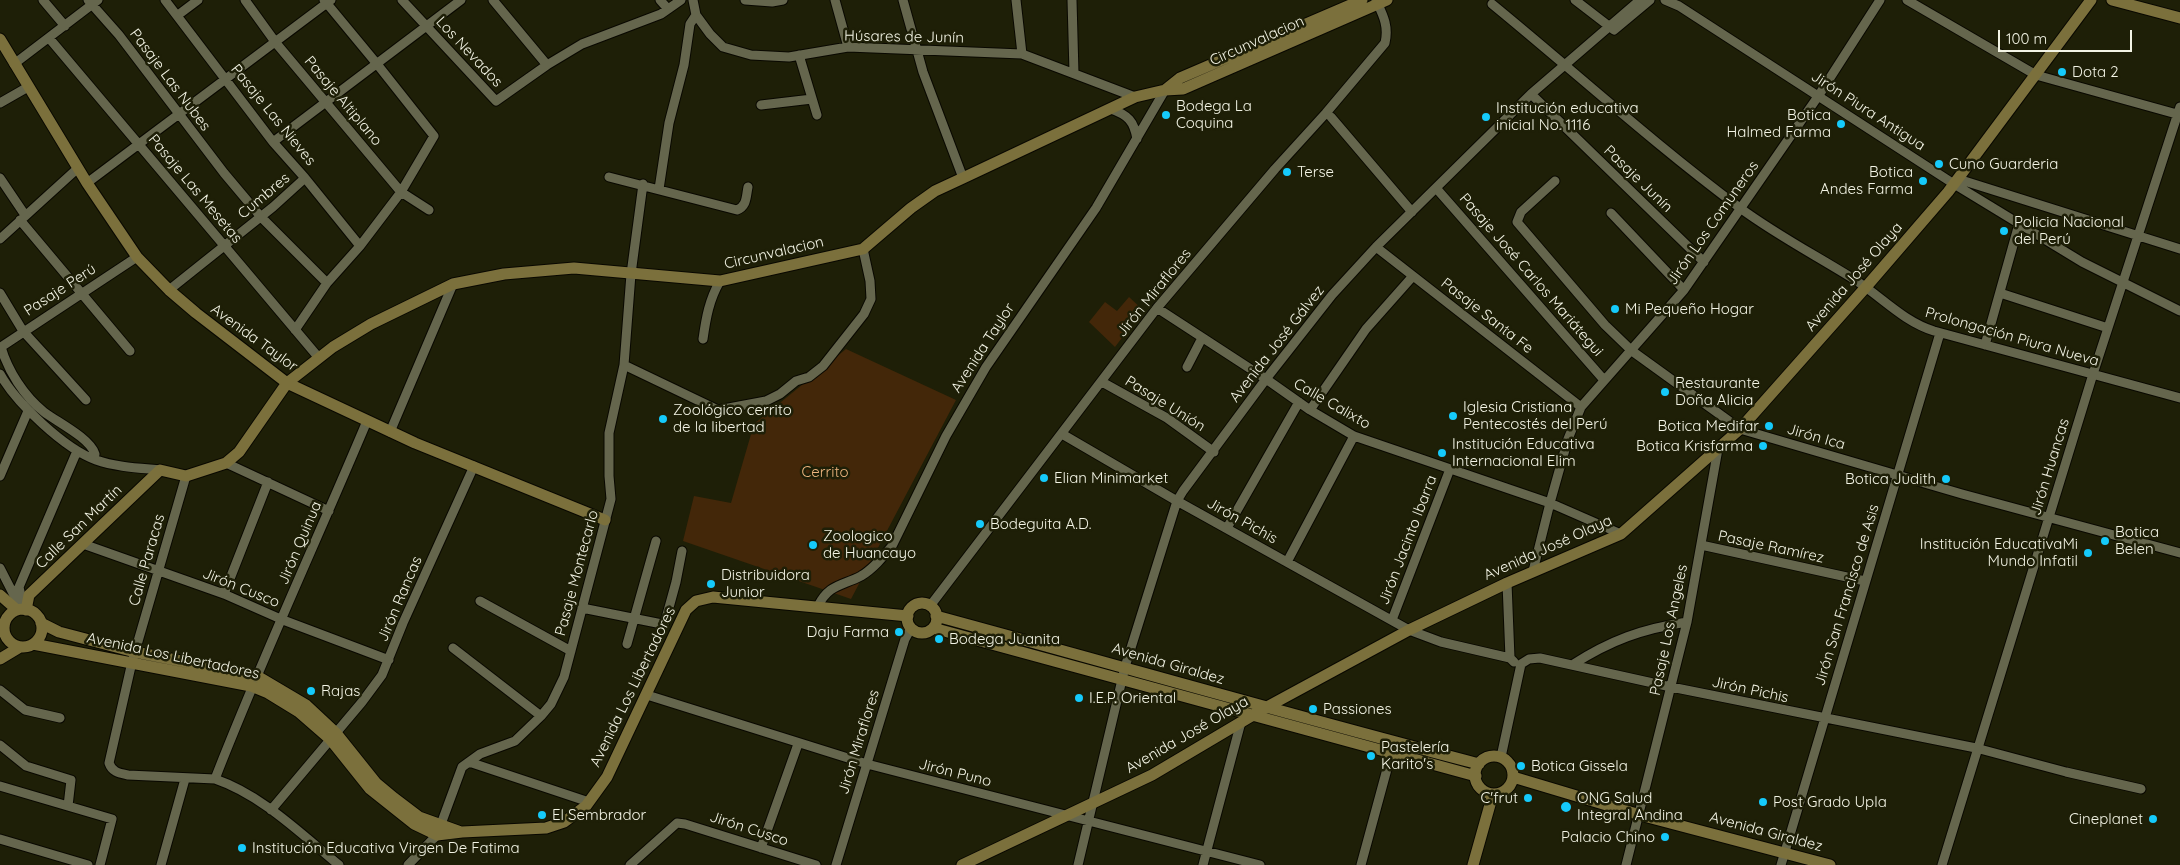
<!DOCTYPE html>
<meta charset="utf-8">
<style>
body{margin:0}
#map{position:relative;width:2180px;height:865px;overflow:hidden;background:#1e1f07;font-family:Quicksand,sans-serif}
canvas{display:block}
.scale{position:absolute;left:1998px;top:30px;width:134px;height:22px;box-sizing:border-box;border:2px solid #f3f4e5;border-top:0;padding-left:6px;font-size:15px;line-height:18px;white-space:nowrap;color:#f3f4e5;-webkit-text-stroke:4px #1e1f07;paint-order:stroke}
</style>
<div id="map">
<canvas width="2180" height="865"></canvas>
<div class="scale">100 m</div>
</div>
<script>
const g = document.querySelector('canvas').getContext('2d');
g.lineJoin = 'round';
function paint(path, color) {
  g.fillStyle = color;
  g.fill(path, 'evenodd');
}
function stroke(path, color, width, dash) {
  g.strokeStyle = color;
  g.lineWidth = width;
  g.lineCap = dash ? 'butt' : 'round';
  g.setLineDash(dash || []);
  g.stroke(path);
}
function write(font, color, halo, rows, align = 'center') {
  g.font = font + ' Quicksand,sans-serif';
  g.lineWidth = 5;
  g.setLineDash([]);
  g.textBaseline = 'middle';
  g.strokeStyle = halo;
  g.fillStyle = color;
  for (const [text, x, y, turn = 0] of rows) {
    g.save();
    g.translate(x, y);
    g.rotate((+turn || 0) * Math.PI / 180);
    g.textAlign = isNaN(turn) ? turn : align;
    if (halo) g.strokeText(text, 0, 0);
    g.fillText(text, 0, 0);
    g.restore();
  }
}
paint(new Path2D(`
 M1129 297 1143 310 1115 347 1089 322 1105 302 1117 311Z
 M846 349 956 400 851 599 683 541 694 496 731 503 754 424Z`), '#432709');
const street = new Path2D(`
 M43 0 65 26
 M88 0 119 35 224 173 261 217 327 283
 M165 0 273 142 305 178 360 246
 M245 0 276 43 401 192 429 210
 M402 0 496 101 547 65 582 44 661 14 681 0
 M493 0 547 65
 M660 0 668 9
 M693 0 696 15 710 34 723 47 751 55 789 57 848 47 1022 54 1135 97
 M745 0 772 2 783 0
 M835 0 848 47
 M903 0 923 72 963 178
 M1016 0 1022 54
 M1072 0 1074 73
 M1575 0 1614 30 1650 0
 M1665 0 1679 6 1954 184 2082 262 2180 311
 M1907 0 2036 75 2180 115
 M1492 4C1575 72 1654 144 1740 208 1775 234 1815 255 1852 278 1880 295 1902 321 1934 331L2180 398
 M178 15 198 0
 M49 38 319 358
 M799 55 817 115
 M14 64 98 0
 M1531 94 1704 262
 M0 103 28 87
 M761 105 812 99
 M1111 109C1128 115 1134 121 1137 139
 M1331 117 1412 212
 M273 142 461 0
 M609 177 737 210C747 206 746 197 748 187
 M0 178 25 215
 M1958 179 2180 249
 M1555 181 1521 212 1517 222 1605 325 1632 351 1740 429 1962 494 2180 553
 M87 183 331 0
 M1436 188 1604 380
 M659 189 669 123 684 65 690 24 696 15
 M1611 213 1684 290
 M20 220 130 351
 M0 239 78 168
 M1376 247 1581 407
 M169 290 273 207 305 178
 M0 293 23 331 86 400
 M2000 293 2108 328
 M1157 308 1266 379 1310 410 1354 436 1550 503 1621 534
 M295 330 327 283 360 246 401 192 434 136 377 64 324 0
 M703 339C706 318 709 300 720 281
 M1985 345 2019 224
 M624 365 718 410 766 401 780 394 796 381 809 377 823 366 864 314 871 299 870 281 863 249
 M1187 367 1202 338
 M0 374C16 403 65 449 96 460 116 467 139 468 160 470
 M1102 382 1167 418 1214 452
 M1310 410 1366 329 1413 276
 M390 432 453 284
 M1062 434 1177 501 1409 630 1441 642 1510 658
 M94 459 95 454C90 438 57 422 44 412 24 396 8 371 1 347L137 257
 M226 463 329 511
 M0 476 28 411
 M186 476 132 662 109 763C112 772 119 773 128 775L215 779C262 795 301 834 339 865
 M1227 528 1299 402
 M83 544 224 594 283 620 389 660
 M1701 545 1865 581
 M1287 562 1354 436
 M0 568 20 607
 M1533 571 1550 503 1568 439 1581 407 1684 290 1819 95 1880 0
 M1507 583 1510 658 1514 662
 M224 594 268 482
 M480 601 571 651
 M818 606C829 584 842 586 861 576 873 569 883 557 892 546L946 436 986 367 1096 208 1165 90
 M930 606 1157 308 1275 169 1326 113 1385 43C1389 26 1383 15 1376 0
 M582 608 662 624 665 622 676 582 682 551
 M24 610 19 587 77 451
 M1392 620 1450 469
 M627 644 656 541
 M453 648 541 716
 M1521 664 1529 659 1540 658 1671 687 1976 748 2066 772 2141 789
 M1572 665C1611 640 1642 629 1687 622
 M0 690 25 710 60 718
 M647 695 867 764 1260 865
 M0 745 26 766 71 780 68 806
 M1501 757 1521 664
 M469 762 589 802
 M215 779C262 658 317 540 367 421
 M0 786 112 819 100 865
 M271 810 362 702 382 675 403 623 474 466
 M0 839 88 865
 M761 848 798 744
 M161 865 185 779
 M408 865 437 835 462 767 480 754 515 741 541 716 551 704 564 677 611 499 609 476V433L624 365 631 274 643 184
 M630 865 677 823 685 824 816 865
 M836 865 905 639 911 628
 M1078 865 1125 667 1177 501 1183 491 1266 379 1332 295 1376 247 1531 94 1640 0
 M1203 865 1241 722
 M1361 865 1393 747
 M1626 865 1687 622 1718 449
 M1781 865 1940 333
 M1942 865 2093 374 2180 107`);
const secondary = new Path2D(`
 M2112 0 2180 18
 M0 39 87 183 137 257 169 290 196 313 287 383 415 443 605 520
 M1165 90 1180 78 1362 0
 M0 595 17 610
 M907 618a15 15 0 1 1 30 0a15 15 0 1 1-30 0Z
 M4 628a19 19 0 1 1 38 0a19 19 0 1 1-38 0Z
 M26 610 29 595 160 470 186 476 226 463 239 452 287 383 333 347 371 324 453 284 504 274 574 268 720 281 863 249 911 208 935 191 963 178 1135 97 1165 90 1183 89 1387 0
 M936 616C1117 665 1297 717 1479 764
 M41 623 59 632 135 652 257 676 306 705 336 733 376 783 394 798 419 817 458 831
 M933 628 1476 776
 M33 644 251 686 268 693 299 712 330 739 370 789 414 824 437 835 462 832 546 828 564 822 586 806 607 777 686 610 696 601 713 597 908 616
 M0 659 20 647
 M1475 775a19 19 0 1 1 38 0a19 19 0 1 1-38 0Z
 M1513 777 1640 815 1830 865
 M962 865 1152 775 1265 708 1409 630 1507 583 1621 534 1740 429 1866 287 1948 192 2091 0
 M1473 865 1493 794`);
stroke(street, '#090800', 11);
stroke(secondary, '#090800', 13);
stroke(street, '#65664d', 9);
stroke(secondary, '#7b703c', 11);
for (const [x, y, r, color] of [
 [2062,72,5,"#15cafb"],
 [1166,115,5,"#15cafb"],
 [1486,117,5,"#15cafb"],
 [1841,124,5,"#15cafb"],
 [1939,164,5,"#15cafb"],
 [1287,172,5,"#15cafb"],
 [1923,181,5,"#15cafb"],
 [2004,231,5,"#15cafb"],
 [1615,309,5,"#15cafb"],
 [1665,392,5,"#15cafb"],
 [1453,416,5,"#15cafb"],
 [663,419,5,"#15cafb"],
 [1769,426,5,"#15cafb"],
 [1763,446,5,"#15cafb"],
 [1442,453,5,"#15cafb"],
 [1044,478,5,"#15cafb"],
 [1946,479,5,"#15cafb"],
 [980,524,5,"#15cafb"],
 [2105,541,5,"#15cafb"],
 [813,545,5,"#15cafb"],
 [2088,553,5,"#15cafb"],
 [711,584,5,"#15cafb"],
 [899,632,5,"#15cafb"],
 [939,639,5,"#15cafb"],
 [311,691,5,"#15cafb"],
 [1079,698,5,"#15cafb"],
 [1313,709,5,"#15cafb"],
 [1371,756,5,"#15cafb"],
 [1521,766,5,"#15cafb"],
 [1528,798,5,"#15cafb"],
 [1763,802,5,"#15cafb"],
 [1566,807,6,"#15cafb"],
 [542,815,5,"#15cafb"],
 [2153,819,5,"#15cafb"],
 [1665,837,5,"#15cafb"],
 [242,848,5,"#15cafb"]
]) {
  const dot = new Path2D();
  dot.arc(x, y, r, 0, 2 * Math.PI);
  g.fillStyle = color;
  g.fill(dot);
  stroke(dot, '#1e1f07', 2);
}
write('15px', '#f3f4e5', '#1e1f07', [
 ["Húsares de Junín",904,37,1],
 ["Circunvalacion",1257,41,-24],
 ["Los Nevados",469,52,47],
 ["Pasaje Las Nubes",170,80,53],
 ["Pasaje Altiplano",343,101,50],
 ["Jirón Piura Antigua",1868,111,33],
 ["Pasaje Las Nieves",273,115,51],
 ["Pasaje Junín",1638,179,44],
 ["Pasaje Las Mesetas",195,189,50],
 ["Cumbres",264,196,-40],
 ["Jirón Los Comuneros",1713,223,-55],
 ["Circunvalacion",774,253,-13],
 ["Pasaje José Carlos Mariátegui",1531,275,49],
 ["Avenida José Olaya",1854,277,-49],
 ["Pasaje Perú",60,290,-33],
 ["Jirón Miraflores",1154,293,-51],
 ["Pasaje Santa Fe",1487,316,38],
 ["Prolongación Piura Nueva",2012,337,16],
 ["Avenida Taylor",254,338,36],
 ["Avenida José Gálvez",1277,344,-52],
 ["Avenida Taylor",983,348,-57],
 ["Pasaje Unión",1165,404,32],
 ["Calle Calixto",1332,404,30],
 ["Jirón Ica",1816,437,16],
 ["Jirón Huancas",2050,467,-73],
 ["Jirón Pichis",1242,521,29],
 ["Calle San Martín",79,527,-44],
 ["Jirón Jacinto Ibarra",1408,540,-69],
 ["Jirón Quinua",300,543,-67],
 ["Pasaje Ramírez",1771,547,12],
 ["Avenida José Olaya",1548,548,-24],
 ["Calle Paracas",147,560,-74],
 ["Pasaje Montecarlo",577,573,-75],
 ["Jirón Cusco",241,588,22],
 ["Jirón San Francisco de Asis",1847,595,-73],
 ["Jirón Rancas",400,599,-67],
 ["Pasaje Los Angeles",1669,630,-78],
 ["Avenida Los Libertadores",173,656,12],
 ["Avenida Giraldez",1168,664,16],
 ["Avenida Los Libertadores",633,687,-64],
 ["Jirón Pichis",1750,690,12],
 ["Avenida José Olaya",1187,735,-30],
 ["Jirón Miraflores",859,742,-73],
 ["Jirón Puno",955,773,14],
 ["Jirón Cusco",749,829,18],
 ["Avenida Giraldez",1766,832,15]
]);
write('15px', '#f3f4e5', '#1e1f07', [
 ["Dota 2",2072,72],
 ["Bodega La",1176,106],
 ["Coquina",1176,123],
 ["Institución educativa",1496,108],
 ["inicial No. 1116",1496,125],
 ["Botica",1831,115,"right"],
 ["Halmed Farma",1831,132,"right"],
 ["Cuno Guarderia",1949,164],
 ["Terse",1297,172],
 ["Botica",1913,172,"right"],
 ["Andes Farma",1913,189,"right"],
 ["Policia Nacional",2014,222],
 ["del Perú",2014,239],
 ["Mi Pequeño Hogar",1625,309],
 ["Restaurante",1675,383],
 ["Doña Alicia",1675,400],
 ["Iglesia Cristiana",1463,407],
 ["Pentecostés del Perú",1463,424],
 ["Zoológico cerrito",673,410],
 ["de la libertad",673,427],
 ["Botica Medifar",1759,426,"right"],
 ["Institución Educativa",1452,444],
 ["Internacional Elim",1452,461],
 ["Botica Krisfarma",1753,446,"right"],
 ["Elian Minimarket",1054,478],
 ["Botica Judith",1936,479,"right"],
 ["Bodeguita A.D.",990,524],
 ["Botica",2115,532],
 ["Belen",2115,549],
 ["Zoologico",823,536],
 ["de Huancayo",823,553],
 ["Institución EducativaMi",2078,544,"right"],
 ["Mundo Infatil",2078,561,"right"],
 ["Distribuidora",721,575],
 ["Junior",721,592],
 ["Daju Farma",889,632,"right"],
 ["Bodega Juanita",949,639],
 ["Rajas",321,691],
 ["I.E.P. Oriental",1089,698],
 ["Passiones",1323,709],
 ["Pastelería",1381,747],
 ["Karito's",1381,764],
 ["Botica Gissela",1531,766],
 ["C'frut",1518,798,"right"],
 ["ONG Salud",1577,798],
 ["Integral Andina",1577,815],
 ["Post Grado Upla",1773,802],
 ["El Sembrador",552,815],
 ["Cineplanet",2143,819,"right"],
 ["Palacio Chino",1655,837,"right"],
 ["Institución Educativa Virgen De Fatima",252,848]
], 'left');
write('15px', '#eeb57f', '#1e1f07', [
 ["Cerrito",825,472]
]);
</script>
